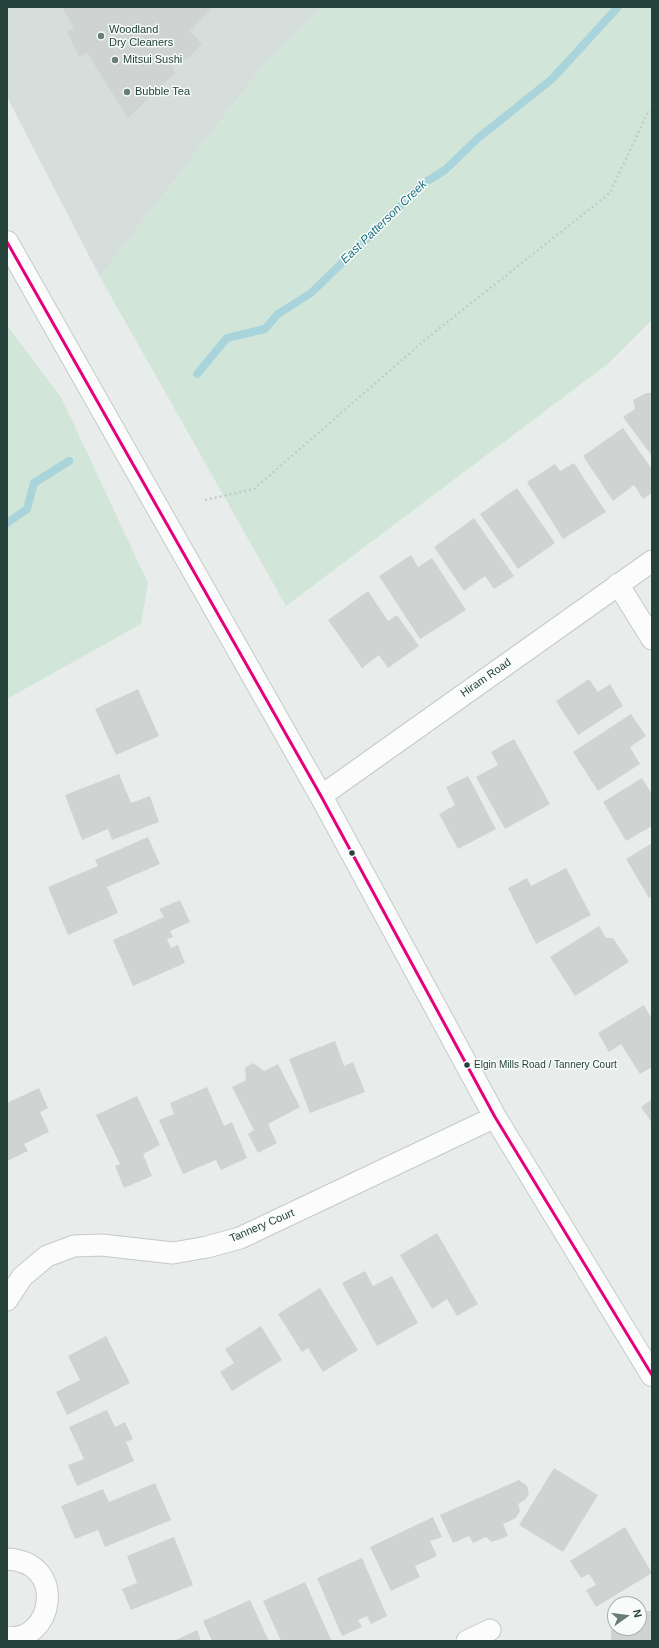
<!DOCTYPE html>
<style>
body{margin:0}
#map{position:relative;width:659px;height:1648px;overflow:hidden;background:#e8edeb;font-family:Helvetica,sans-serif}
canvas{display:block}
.frame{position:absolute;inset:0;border:8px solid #24423a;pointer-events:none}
.north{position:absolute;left:607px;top:1596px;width:40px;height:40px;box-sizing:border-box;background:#f7fbf9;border:1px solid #a3b1ad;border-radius:50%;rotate:76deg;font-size:11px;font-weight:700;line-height:16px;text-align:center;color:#24423a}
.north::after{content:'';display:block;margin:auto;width:14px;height:18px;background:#697e78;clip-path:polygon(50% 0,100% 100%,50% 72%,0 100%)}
</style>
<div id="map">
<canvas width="659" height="1648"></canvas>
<div class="frame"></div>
<div class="north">N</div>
</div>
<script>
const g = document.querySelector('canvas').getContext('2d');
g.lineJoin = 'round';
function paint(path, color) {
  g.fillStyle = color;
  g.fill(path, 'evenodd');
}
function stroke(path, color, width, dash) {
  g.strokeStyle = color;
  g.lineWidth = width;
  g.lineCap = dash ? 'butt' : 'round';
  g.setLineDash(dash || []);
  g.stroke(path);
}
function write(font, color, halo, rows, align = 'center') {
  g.font = font + ' Helvetica,sans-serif';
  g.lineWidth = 3;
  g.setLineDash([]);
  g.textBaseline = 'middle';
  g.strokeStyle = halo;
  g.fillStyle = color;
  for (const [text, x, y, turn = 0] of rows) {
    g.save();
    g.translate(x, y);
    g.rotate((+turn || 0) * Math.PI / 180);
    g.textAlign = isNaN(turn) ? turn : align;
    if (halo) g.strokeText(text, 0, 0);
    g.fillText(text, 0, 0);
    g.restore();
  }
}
paint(new Path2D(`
 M7 7H324L268 60 100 277 7 97Z`), '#d6dedb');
paint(new Path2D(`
 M324 7H652V320L609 363 286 606 100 277 268 60Z
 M7 325 62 399 148 583 141 624 7 699Z`), '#d1e6d8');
stroke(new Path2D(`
 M197 374 227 338 265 329 278 314 311 293 424 183 445 170 477 139 552 79 618 7
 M7 523 27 509 34 483 69 461`), '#a9d4db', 8);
paint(new Path2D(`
 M62 7H213L190 31 202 44 187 59 171 64 175 73 128 118 87 53 79 57 67 31 74 28Z
 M646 393H652V456L623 417 635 409 633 400Z
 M623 428 652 469V493L643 499 634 485 613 501 583 456Z
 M574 463 606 512 563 539 527 482 555 464 560 471Z
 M517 488 555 543 518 569 480 514Z
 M474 518 514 576 494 589 485 576 464 591 434 547Z
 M411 555 418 567 432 558 466 610 420 639 379 576Z
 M368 591 388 621 397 615 419 646 388 668 379 655 362 668 328 620Z
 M589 679 598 692 610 684 623 706 578 735 556 701Z
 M138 689 159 736 116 755 95 709Z
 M631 714 646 736 630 747 640 764 598 791 573 752Z
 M514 739 550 804 505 829 476 777 498 765 491 752Z
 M119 774 131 803 150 796 159 822 112 840 108 829 82 840 65 795Z
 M468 776 496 829 458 849 439 814 455 805 446 787Z
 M642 778 652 794V826L626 841 603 802Z
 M148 837 160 864 107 887 118 913 68 935 48 887 98 866 95 860Z
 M652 843V896L649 898 626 859Z
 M566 868 591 915 536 944 508 888 527 878 531 886Z
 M180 900 190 922 170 931 173 937 167 939 171 948 178 945 185 963 133 986 113 940 164 917 159 909Z
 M599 926 606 938H613L629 962 575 996 550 957Z
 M644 1005 652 1019V1067L640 1074 621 1044 609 1052 598 1033Z
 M335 1041 344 1066 353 1062 365 1092 310 1113 289 1059Z
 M253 1063 264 1071 278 1064 300 1107 268 1124 277 1143 258 1153 248 1134 254 1130 232 1087 246 1080 245 1068Z
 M207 1087 224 1126 232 1122 247 1158 221 1170 216 1160 183 1174 159 1120 174 1114 170 1103Z
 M39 1088 48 1108 40 1112 49 1132 24 1144 28 1151 7 1161V1103Z
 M137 1096 160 1145 143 1154 152 1176 124 1188 115 1166 120 1164 96 1115Z
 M652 1099V1123L641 1107Z
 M437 1233 478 1304 457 1316 447 1299 432 1309 400 1255Z
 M365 1271 373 1286 392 1276 418 1323 377 1346 342 1283Z
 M320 1288 358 1350 323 1372 308 1348 302 1352 278 1314Z
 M261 1326 282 1360 232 1391 220 1372 234 1363 225 1349Z
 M106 1336 130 1383 67 1415 56 1392 80 1380 68 1356Z
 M107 1410 115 1427 125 1422 133 1439 126 1442 134 1461 77 1486 68 1465 84 1459 69 1427Z
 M554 1468 598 1495 563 1552 519 1525Z
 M519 1480 527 1486 529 1494 525 1500 518 1504 520 1511 516 1518 503 1524 508 1536 492 1542 486 1537 473 1543 469 1536 453 1543 440 1515Z
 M155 1483 171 1520 105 1547 98 1530 75 1539 61 1506 103 1489 109 1502Z
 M433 1517 442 1537 430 1541 437 1556 415 1566 420 1577 391 1591 370 1547Z
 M625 1527 652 1573 596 1607 586 1590 596 1585 589 1574 581 1578 570 1561Z
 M174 1537 193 1585 131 1610 122 1589 137 1583 127 1556Z
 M362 1558 387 1616 371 1624 367 1616 358 1620 362 1627 342 1636 317 1578Z
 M305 1582 329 1635 332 1641H281L263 1601Z
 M250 1600 269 1641H212L203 1621Z
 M639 1611H652V1641H611V1630H618V1628H639Z
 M197 1630 201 1641H173L178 1639Z`), '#cfd4d2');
const minor = new Path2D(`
 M618 584 652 639
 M321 796 652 561
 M7 1300 22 1277 47 1256 74 1246 102 1245 173 1253 207 1247 240 1238 495 1117
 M7 1559C69 1562 52 1644 7 1637
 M467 1641 490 1630`);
const secondary = new Path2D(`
 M7 242 321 796 495 1117 652 1375`);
stroke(minor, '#c5cac8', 23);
stroke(secondary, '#c3cbc8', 24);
stroke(new Path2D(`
 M205 500 254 489 426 339 610 193 647 114 652 110`), '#c3ccca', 2.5, [2, 3]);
stroke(minor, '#fcfcfc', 21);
stroke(secondary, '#fcfcfc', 22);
stroke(new Path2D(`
 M7 242 321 796 495 1117 652 1375`), '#e5007d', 3);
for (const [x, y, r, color] of [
 [101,36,4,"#697e78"],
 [115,60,4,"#697e78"],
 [127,92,4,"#697e78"],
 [352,853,3.5,"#24423a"],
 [467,1065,3.5,"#24423a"]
]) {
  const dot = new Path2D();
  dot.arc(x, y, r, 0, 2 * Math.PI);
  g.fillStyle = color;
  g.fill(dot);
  stroke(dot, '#f7fbf9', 1.5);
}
write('10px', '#24423a', '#f7fbf9', [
 ["Elgin Mills Road / Tannery Court",474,1065]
], 'left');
write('11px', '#24423a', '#f7fbf9', [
 ["Woodland",109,30],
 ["Dry Cleaners",109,43],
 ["Mitsui Sushi",123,60],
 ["Bubble Tea",135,92]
], 'left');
write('11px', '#24423a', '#f7fbf9', [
 ["Hiram Road",486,678,-35],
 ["Tannery Court",262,1226,-23]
]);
write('italic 12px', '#1c6f80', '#f7fbf9', [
 ["East Patterson Creek",384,222,-44]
]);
</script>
